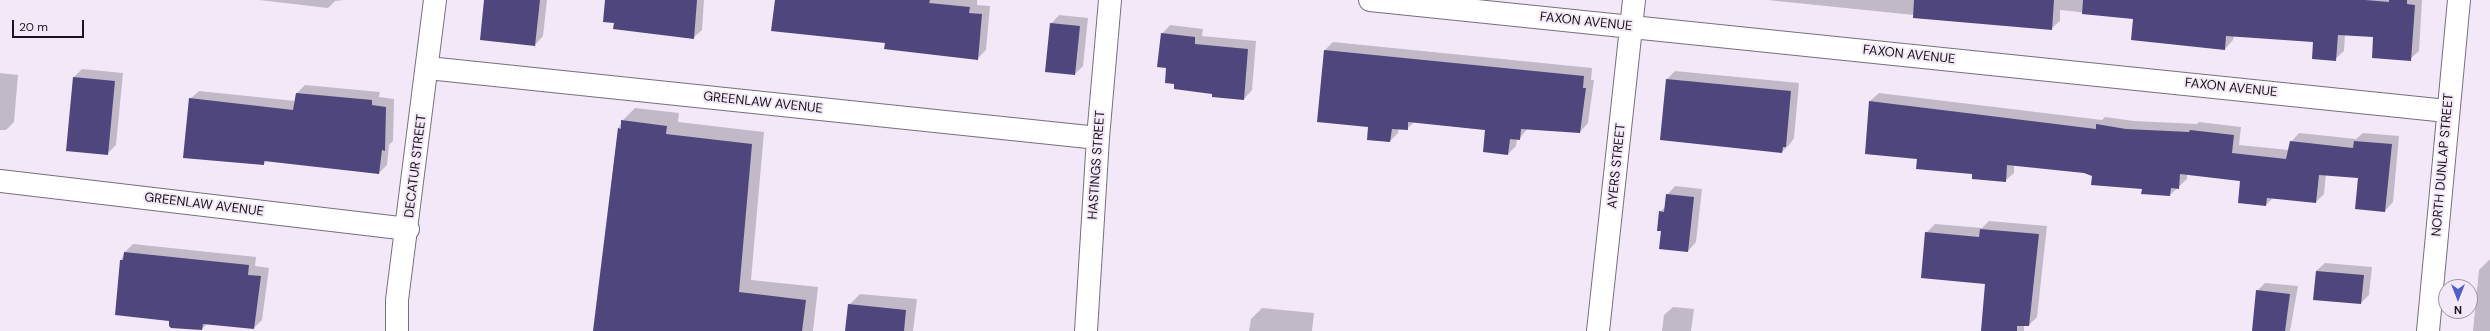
<!DOCTYPE html>
<style>
body{margin:0}
#map{position:relative;width:2490px;height:331px;overflow:hidden;background:#f3e8f8;font-family:"DM Sans",sans-serif}
canvas{display:block}
.north{position:absolute;left:2438px;top:279px;width:40px;height:40px;box-sizing:border-box;background:#f3e8f8;border:1px solid #9b939f;border-radius:50%;rotate:180deg;font-size:11px;font-weight:700;line-height:16px;text-align:center;color:#18141a}
.north::after{content:'';display:block;margin:auto;width:14px;height:18px;background:#4d5cd1;clip-path:polygon(50% 0,100% 100%,50% 72%,0 100%)}
.scale{position:absolute;left:12px;top:20px;width:72px;height:18px;box-sizing:border-box;border:2px solid #18141a;border-top:0;padding-left:5px;font-size:12px;line-height:14px;white-space:nowrap;color:#18141a;-webkit-text-stroke:3px #f3e8f8;paint-order:stroke}
</style>
<div id="map">
<canvas width="2490" height="331"></canvas>
<div class="north">N</div>
<div class="scale">20 m</div>
</div>
<script>
const g = document.querySelector('canvas').getContext('2d');
g.lineJoin = 'round';
function paint(path, color) {
  g.fillStyle = color;
  g.fill(path, 'evenodd');
}
function stroke(path, color, width, dash) {
  g.strokeStyle = color;
  g.lineWidth = width;
  g.lineCap = dash ? 'butt' : 'round';
  g.setLineDash(dash || []);
  g.stroke(path);
}
function write(font, color, halo, rows, align = 'center') {
  g.font = font + ' "DM Sans",sans-serif';
  g.lineWidth = 4;
  g.setLineDash([]);
  g.textBaseline = 'middle';
  g.strokeStyle = halo;
  g.fillStyle = color;
  for (const [text, x, y, turn = 0] of rows) {
    g.save();
    g.translate(x, y);
    g.rotate((+turn || 0) * Math.PI / 180);
    g.textAlign = isNaN(turn) ? turn : align;
    if (halo) g.strokeText(text, 0, 0);
    g.fillText(text, 0, 0);
    g.restore();
  }
}
paint(new Path2D(`
 M259 0H345L335 1 328 8Z
 M485 0H547L543 36 535 45Z
 M606 0H704L702 30 693 38 615 22Z
 M776 0H977V5L990 6 986 50 977 59 886 42Z
 M1767 0H2422L2419 51 2410 59 2374 36 2345 34 2344 51 2335 59 2314 41 2234 36 2233 40 2225 49 2134 18 2060 10V21L2051 29Z
 M1059 15 1088 18 1083 66 1075 74 1051 24Z
 M1170 25 1203 29 1202 36 1256 41 1252 90 1244 99 1175 84 1167 67 1162 34Z
 M1333 42 1592 68 1591 80H1594L1588 123 1580 132 1528 128 1519 139H1517L1516 146 1508 154 1486 130 1414 122 1407 129 1399 128 1398 133 1390 141 1369 126 1325 50Z
 M82 69 123 73 116 145 107 154 74 77Z
 M1675 71 1799 83 1794 138 1790 144 1782 152 1667 79Z
 M0 73 18 75 14 122 6 130H0Z
 M305 85 380 92 379 97 394 99 393 141 389 145 387 165 379 173 267 160 264 164 190 99 199 91 295 101 296 94Z
 M1879 93 2102 120 2105 117 2134 121 2197 124 2199 122 2241 127 2239 145 2289 150 2291 142 2299 133 2356 139 2363 133 2399 136 2393 202 2385 211 2359 177 2326 174 2324 194 2316 202 2273 198 2266 205 2241 180 2187 174V179L2170 195 2084 172 2014 165V173L2005 181 1918 158 1870 101Z
 M635 108 679 113 678 122 764 132 751 280 818 287 813 331H594L618 129 622 121Z
 M1675 186 1702 189 1696 242 1688 251 1662 231 1660 212 1665 207 1667 195Z
 M1989 221 2047 226 2037 317 2029 325H2024V331H1982L1986 283 1926 233 1935 224 1982 228Z
 M133 244 256 257 255 266 269 268 262 320 254 328 208 323 202 329 171 320 121 260 125 252Z
 M2490 259V331H2473L2479 270Z
 M2325 263 2372 267 2369 295 2361 303 2314 299 2316 271Z
 M2265 283 2298 286 2290 331H2253L2257 291Z
 M860 294 917 299 913 331H846L849 305Z
 M1673 307 1694 309 1691 331H1662L1664 315Z
 M1262 308 1314 313 1312 331H1249L1251 319Z`), '#0003');
paint(new Path2D(`
 M484 0H540L535 46 480 40Z
 M605 0H697L694 39 613 29 614 23 603 22Z
 M775 0H930L929 3 970 7 969 13 982 14 978 60 884 49 885 43 771 31Z
 M1914 0H2054L2052 30 1913 18Z
 M2083 0H2365L2389 2V0H2407V4L2415 5 2411 61 2372 58 2373 37 2338 35 2336 61 2312 59 2313 42 2226 36 2225 50 2131 40 2133 19 2082 14Z
 M1050 23 1080 26 1075 75 1045 72Z
 M1161 33 1195 37V44L1248 49 1244 100 1212 97V94L1174 89V84L1165 83 1166 68 1157 67Z
 M1324 50 1584 76 1583 88H1586L1580 133 1521 129 1520 140 1510 139 1508 155 1483 152 1485 130 1408 122V130L1392 129 1390 142 1367 140 1368 127 1317 122Z
 M73 77 115 81 108 155 66 151Z
 M1666 79 1791 91 1786 147H1783L1782 153 1660 140Z
 M296 93 372 100V105L386 107 385 151 382 150 379 174 264 161V165L183 158 189 98 293 110Z
 M1869 101 2096 129V124L2126 129 2189 132 2190 130 2234 135 2232 153 2286 159 2290 141 2353 148 2354 141 2392 144 2385 212 2355 209 2358 178 2319 175 2316 203 2267 198 2266 206 2238 203 2240 181 2180 174 2179 189 2171 188 2170 196 2141 194 2142 189 2091 185 2092 176 2084 173 2007 165 2006 182 1972 179V174L1916 169 1917 159 1865 154Z
 M621 120 667 126 666 134 752 144 739 292 806 300 802 331H593L618 128 621 129Z
 M1666 194 1694 197 1688 252 1659 249 1661 231H1657L1659 211 1664 212Z
 M1980 229 2039 234 2029 326H2017V331H1981L1985 284 1921 278 1925 232 1979 237Z
 M124 252 249 265 248 275 261 276 254 329 203 324 202 330 171 328 169 326V321L115 315 120 260H123Z
 M2316 271 2364 275 2361 304 2313 300Z
 M2256 290 2290 294 2285 331H2252Z
 M848 304 906 310 904 331H845Z`), '#4e467c');
const minor = new Path2D(`
 M1370 0 2447 111
 M428 68 1098 138
 M0 181 408 229
 M397 331V300L435 0
 M1086 331 1098 138 1110 0
 M1598 331 1634 0
 M2428 331 2459 0`);
stroke(minor, '#776e7c', 24);
stroke(minor, '#fff', 22);
write('13px', '#18141a', '#f3e8f8', [
 ["FAXON AVENUE",1586,22,6],
 ["FAXON AVENUE",1909,55,6],
 ["FAXON AVENUE",2231,88,6],
 ["GREENLAW AVENUE",763,103,6],
 ["HASTINGS STREET",1097,165,-86],
 ["NORTH DUNLAP STREET",2443,165,-85],
 ["DECATUR STREET",416,166,-83],
 ["AYERS STREET",1617,166,-84],
 ["GREENLAW AVENUE",204,205,7]
]);
</script>
